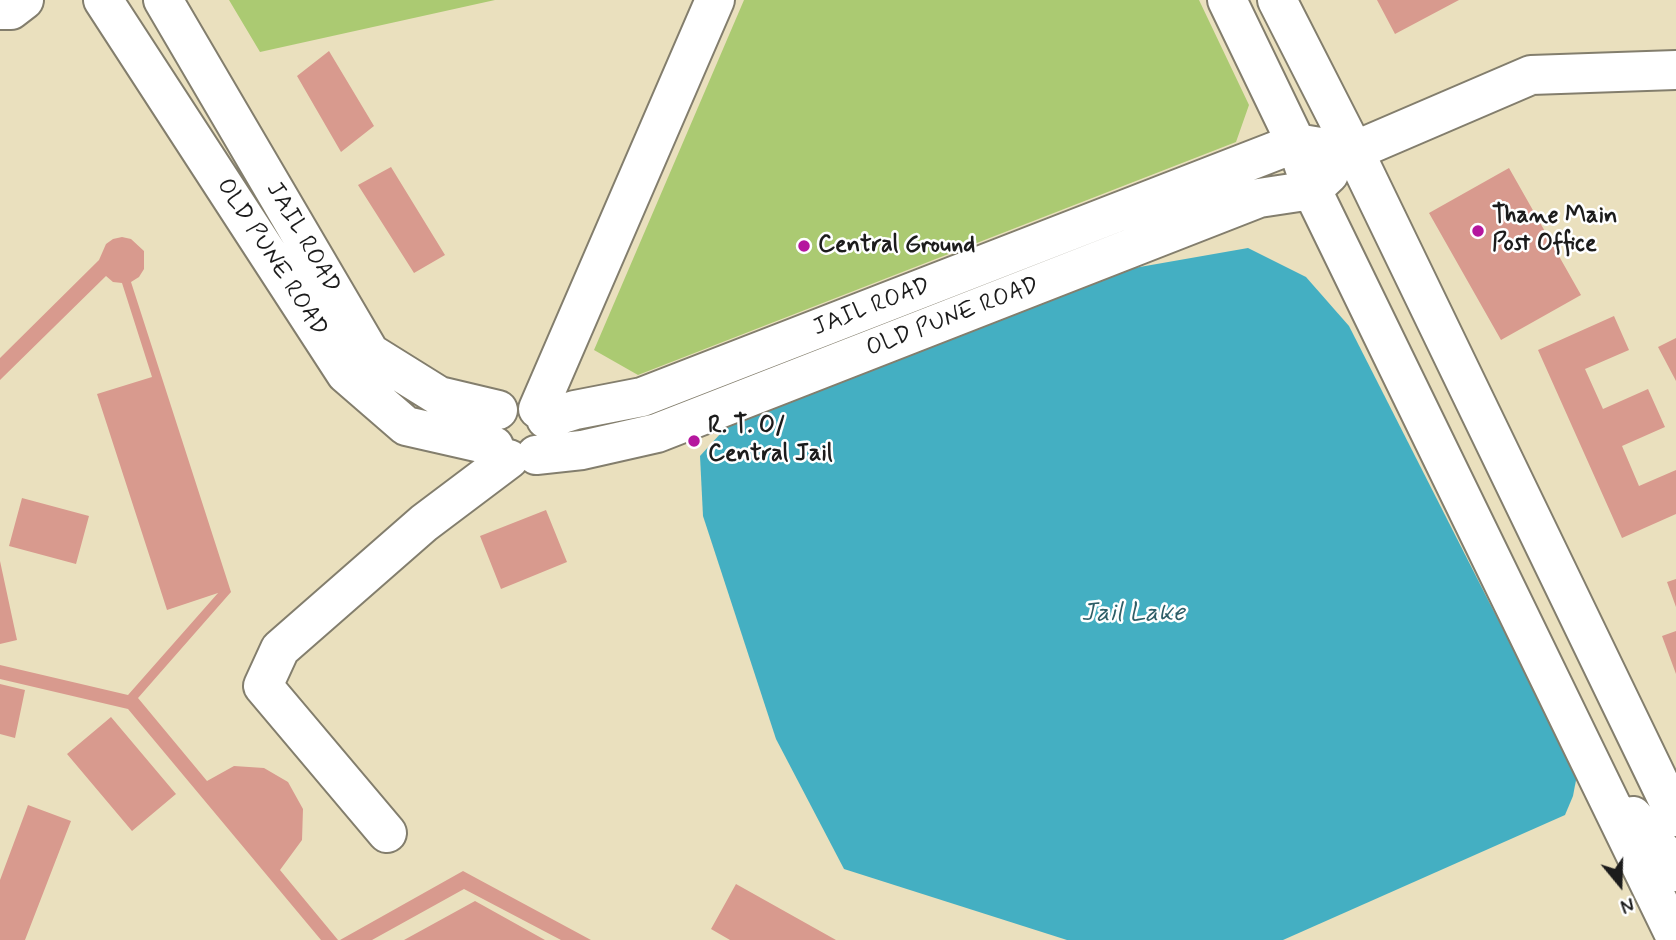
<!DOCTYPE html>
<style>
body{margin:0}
#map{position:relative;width:1676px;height:940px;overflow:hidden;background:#eae0be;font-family:Mynerve,sans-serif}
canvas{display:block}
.north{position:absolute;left:1585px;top:849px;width:70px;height:70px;-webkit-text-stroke:5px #fff;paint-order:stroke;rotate:161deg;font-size:19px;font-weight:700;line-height:28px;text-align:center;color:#1c1c1c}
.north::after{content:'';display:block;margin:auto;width:24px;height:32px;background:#1c1c1c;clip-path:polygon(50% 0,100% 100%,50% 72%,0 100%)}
</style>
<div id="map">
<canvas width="1676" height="940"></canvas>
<div class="north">N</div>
</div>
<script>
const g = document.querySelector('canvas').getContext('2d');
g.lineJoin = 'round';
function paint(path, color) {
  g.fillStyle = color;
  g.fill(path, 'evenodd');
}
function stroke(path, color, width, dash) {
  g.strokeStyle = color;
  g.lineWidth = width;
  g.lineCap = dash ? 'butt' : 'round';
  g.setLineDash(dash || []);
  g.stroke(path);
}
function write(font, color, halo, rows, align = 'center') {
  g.font = font + ' Mynerve,sans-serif';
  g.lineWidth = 5;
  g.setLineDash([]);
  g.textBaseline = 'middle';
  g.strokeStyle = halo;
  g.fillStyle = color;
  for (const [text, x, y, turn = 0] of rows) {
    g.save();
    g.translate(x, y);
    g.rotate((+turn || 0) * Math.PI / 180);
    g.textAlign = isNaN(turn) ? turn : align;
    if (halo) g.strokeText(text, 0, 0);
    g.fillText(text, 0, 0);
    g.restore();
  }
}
paint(new Path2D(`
 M229 0H495L260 52Z
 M744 0H1199L1249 105 1236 142 638 375 594 350Z`), '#abca72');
paint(new Path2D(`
 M1248 248 1306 277 1349 326 1577 775 1573 796 1565 815 1283 940H1067L844 869 776 739 703 516 700 456 731 422 1134 268Z`), '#44afc2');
paint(new Path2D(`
 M1377 0H1459L1395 34Z
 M329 51 374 126 341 152 297 76Z
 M391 167 445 255 414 273 358 185Z
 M1509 168 1581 295 1501 340 1429 213Z
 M122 237 131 239 144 251V269L139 277 131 282 231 592 138 698 207 781 234 766 264 768 288 782 303 809 302 840 280 870 338 940H321L128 709 0 679V665L128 695 218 593 167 610 97 394 152 377 122 283 113 282 106 276 0 380V358L99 260 106 244 113 239Z
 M1614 316 1629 350 1585 369 1603 409 1648 389 1665 427 1622 446 1639 486 1676 470V514L1622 538 1538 350Z
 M1676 338V381L1658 347Z
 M22 498 89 516 76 564 9 546Z
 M546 510 567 562 501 589 480 536Z
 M0 561 17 640 0 644Z
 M1676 579V607L1667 582Z
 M1676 631V674L1662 636Z
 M0 684 25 690 15 738 0 734Z
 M111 717 176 794 132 831 67 754Z
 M28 805 71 821 25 940H0V880Z
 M463 871 591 940H561L464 889 372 940H340Z
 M736 884 836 940H730L711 929Z
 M475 901 545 940H404Z`), '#d89a8e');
const minor = new Path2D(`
 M0 10H11L24 0
 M1354 151 1531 75 1676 70
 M387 833 263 686 280 649 424 523 509 459`);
const major = new Path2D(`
 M103 0 346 374 406 426 494 446
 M163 0 370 353 439 396 498 410
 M1227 0 1296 143 1312 190 1676 938
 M1277 0 1354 151 1676 817
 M538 409 715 0
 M546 419 575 410 642 397 1296 143 1320 147
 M536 455 582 450 657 433 1259 198 1312 190 1329 174
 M1633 816 1671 862 1676 872`);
stroke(minor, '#837e6d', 42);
stroke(major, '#837e6d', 42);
stroke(minor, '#fff', 38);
stroke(major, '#fff', 38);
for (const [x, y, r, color] of [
 [1478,231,7,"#b5179e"],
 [804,246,7,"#b5179e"],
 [694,441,7,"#b5179e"]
]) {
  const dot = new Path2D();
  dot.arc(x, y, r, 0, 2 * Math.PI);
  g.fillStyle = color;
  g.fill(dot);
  stroke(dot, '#fff', 2.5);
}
write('bold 24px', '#1c1c1c', '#fff', [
 ["Thane Main",1492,217],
 ["Post Office",1492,245],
 ["Central Ground",818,246],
 ["R. T. O/",708,427],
 ["Central Jail",708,455]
], 'left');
write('24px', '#1c1c1c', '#fff', [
 ["JAIL ROAD",302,238,60],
 ["OLD PUNE ROAD",271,258,57],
 ["JAIL ROAD",872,308,-21],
 ["OLD PUNE ROAD",953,318,-21]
]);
write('italic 26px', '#2e5e67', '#fff', [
 ["Jail Lake",1133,615]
]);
</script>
